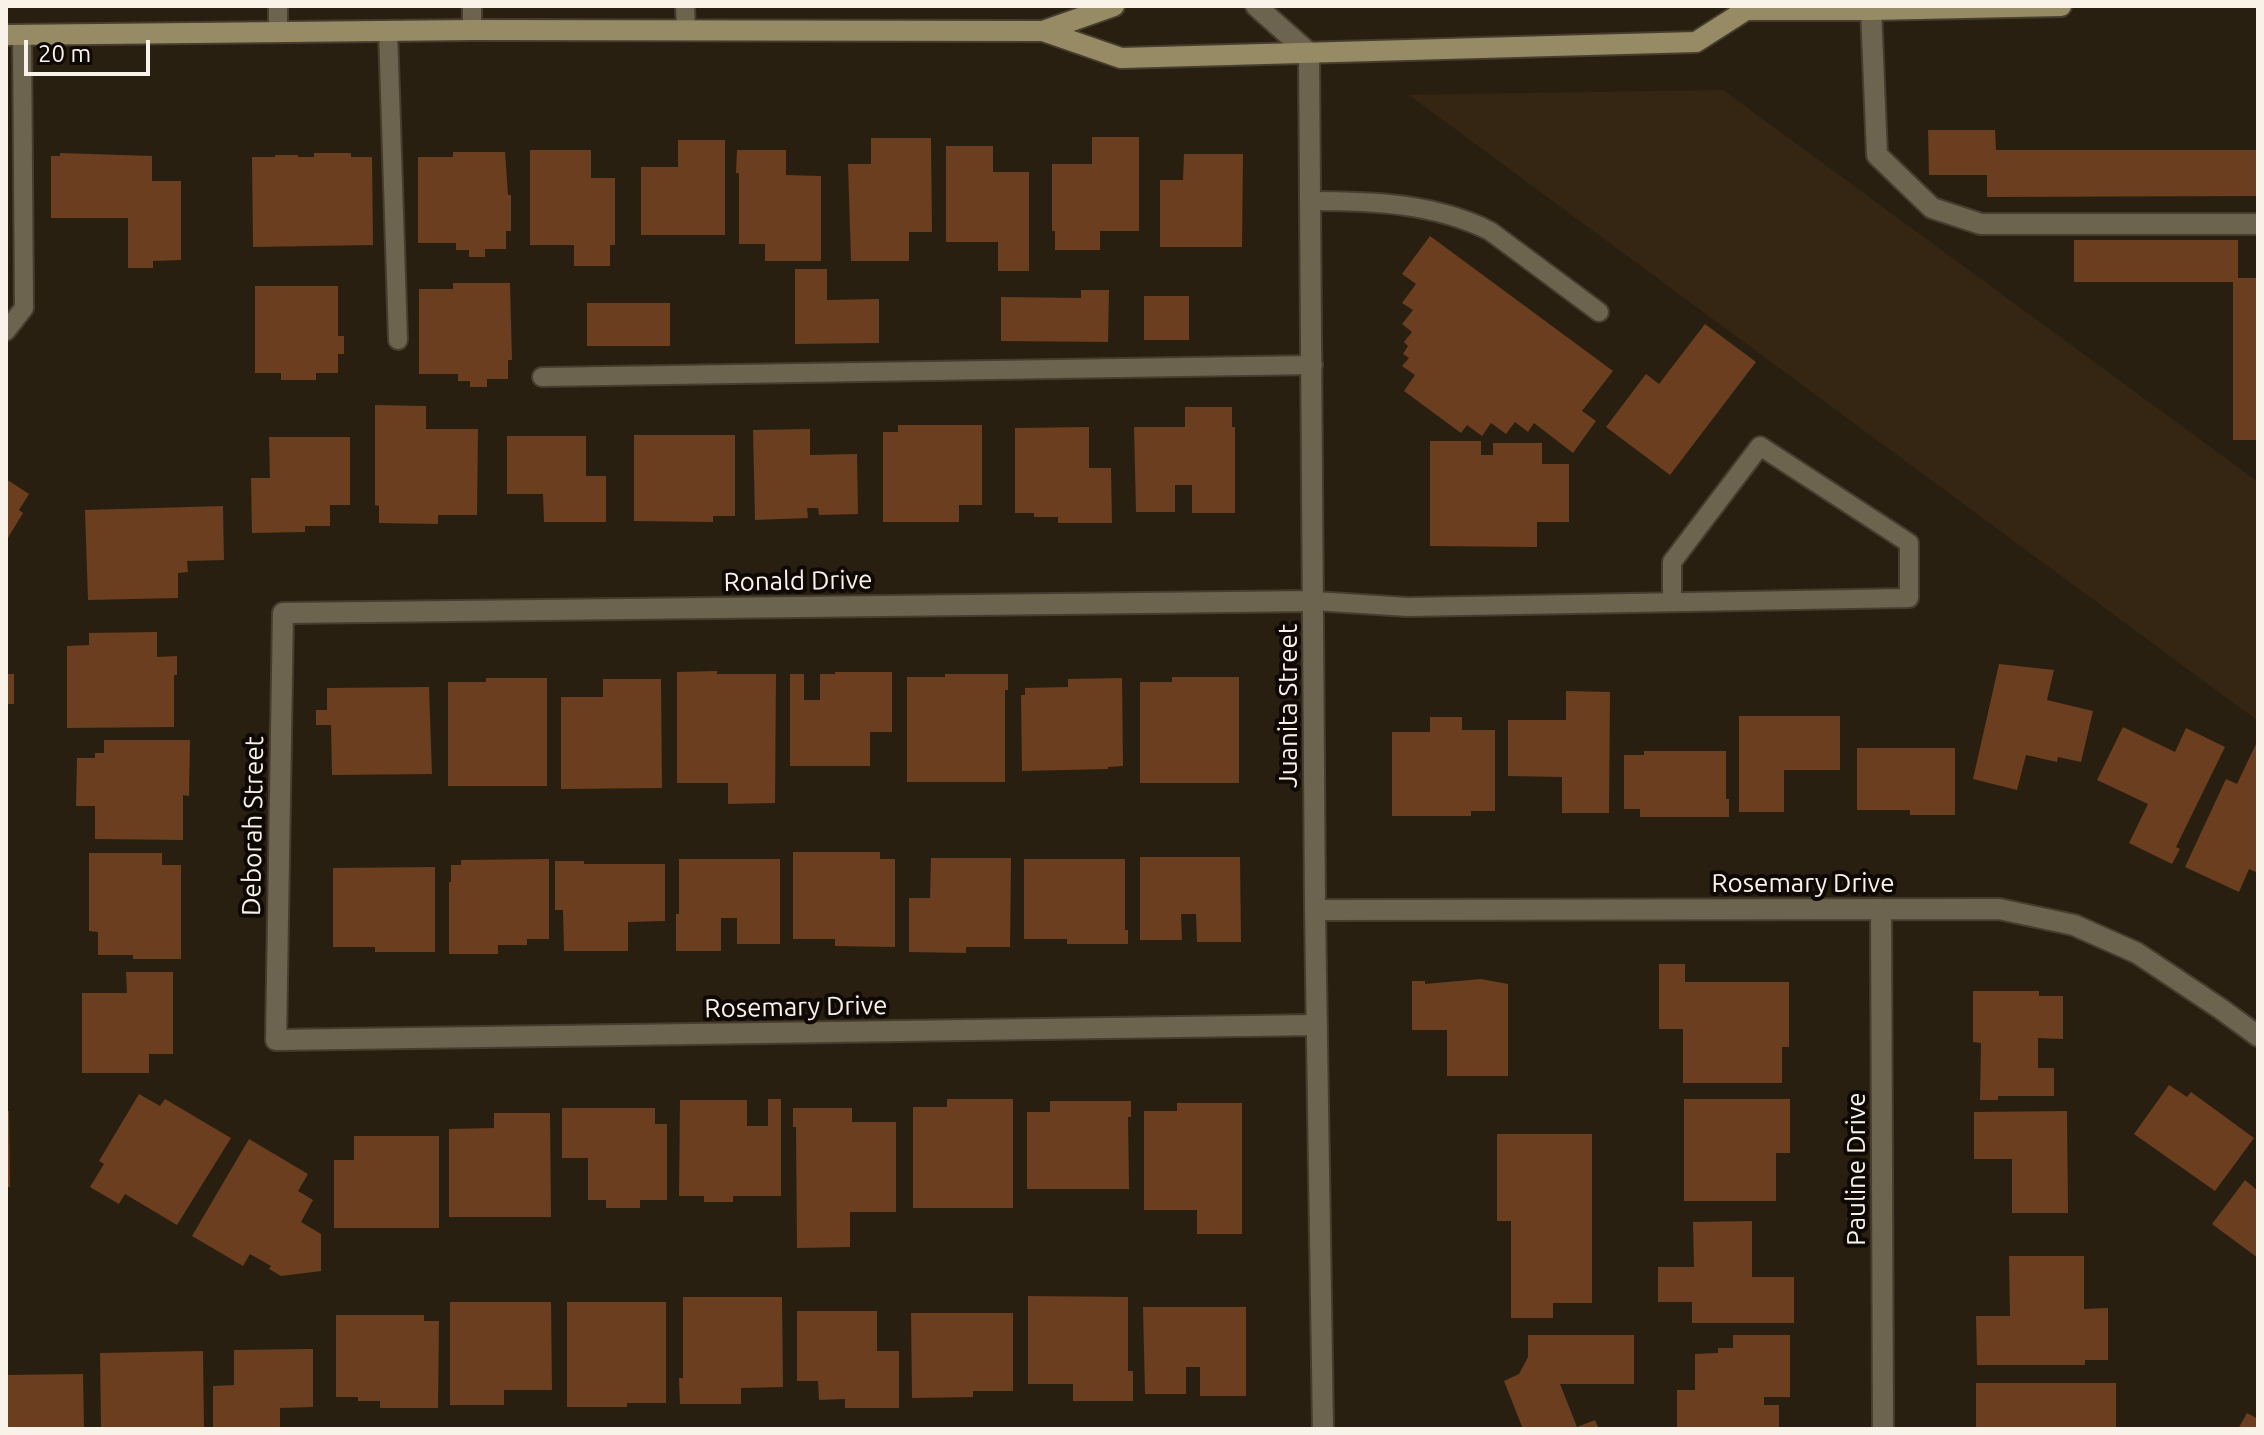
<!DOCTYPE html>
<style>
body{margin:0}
#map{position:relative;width:2264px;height:1435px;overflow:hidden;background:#291f11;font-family:Ubuntu,sans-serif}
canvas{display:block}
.frame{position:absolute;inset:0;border:8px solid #f9f2e9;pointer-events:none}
.scale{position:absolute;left:24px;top:40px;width:126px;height:36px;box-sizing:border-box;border:4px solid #f9f2e9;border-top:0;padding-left:10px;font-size:24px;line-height:28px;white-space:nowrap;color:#f9f2e9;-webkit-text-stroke:6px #0e0905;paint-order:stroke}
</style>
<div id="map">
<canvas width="2264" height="1435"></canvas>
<div class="frame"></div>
<div class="scale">20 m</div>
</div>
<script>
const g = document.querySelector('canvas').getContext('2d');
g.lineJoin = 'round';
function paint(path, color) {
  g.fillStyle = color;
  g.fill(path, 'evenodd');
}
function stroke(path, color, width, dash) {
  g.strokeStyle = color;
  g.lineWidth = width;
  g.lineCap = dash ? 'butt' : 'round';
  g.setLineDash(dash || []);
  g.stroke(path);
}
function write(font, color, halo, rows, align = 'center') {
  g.font = font + ' Ubuntu,sans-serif';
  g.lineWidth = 8;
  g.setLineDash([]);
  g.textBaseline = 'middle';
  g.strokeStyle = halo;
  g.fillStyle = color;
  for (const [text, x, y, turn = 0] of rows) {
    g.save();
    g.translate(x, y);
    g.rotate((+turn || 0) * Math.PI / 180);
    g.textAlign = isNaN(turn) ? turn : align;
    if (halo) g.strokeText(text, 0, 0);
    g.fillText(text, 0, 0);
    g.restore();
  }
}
paint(new Path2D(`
 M1723 90 2258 482V721L1409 95Z`), '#352613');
paint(new Path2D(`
 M1928 130H1995L1996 150H2258V196L1987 197V175H1929Z
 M1092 137H1139V231H1100V250H1055V231H1052V164H1092Z
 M871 138H931L932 232H909V261H851L848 164H871Z
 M678 140H725V235H641V167H678Z
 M946 146H993V172H1029V271H998V242H946Z
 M530 150H591V178H615V245H610V266H574V245H530Z
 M737 150H786V175L821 176V261H765V244H739V173H736Z
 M453 152H505L508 195H511V231H506V249H485V257H469V250H456V243H418V157H453Z
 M60 153 152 156V181H181V260L153 261V268H128V218H51V156H60Z
 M314 153H351V157H372L373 245 253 247 252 157H275V155H298V157H314Z
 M1184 154H1243L1242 247H1160V180H1183Z
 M1430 236 1613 371 1582 411 1596 421 1573 453 1534 423 1528 432 1515 422 1506 434 1491 423 1482 436 1467 425 1461 433 1404 391 1415 375 1402 366 1409 358 1403 354 1408 346 1404 342 1412 332 1402 324 1413 310 1402 303 1416 284 1402 274Z
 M2074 240H2238V278H2258V440H2233V282H2074Z
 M795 269H827V300L879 299V343L795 344Z
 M453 283H510L512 360H508V379H487V387H470V381H458V374H419V289H453Z
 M255 286H338V336H344V354H338V373H316V380H281V373H255Z
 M1081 290H1109L1108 342 1001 341V297L1081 298Z
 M1144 296H1189V340H1144Z
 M587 303H670V346H587Z
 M1705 324 1756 362 1670 475 1606 427 1646 374 1659 384Z
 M375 405 426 406V429H478L477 515H438V524L379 523V506L375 505Z
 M1185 407H1232V427H1235V513H1192V485H1175V512H1136L1134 427H1185Z
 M898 425H982V505H959V522H883V432H898Z
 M1089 427V468H1111L1112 523H1058V517H1034V513H1015V428Z
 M810 429V455L857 454 858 514 819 515 818 508H807L808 518 755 520 753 430Z
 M634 435H735V516H713V522L634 521Z
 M507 436H586V476H606V522H544L543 494H507Z
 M269 437H350V505H330V526H305V532L252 533 251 478H270Z
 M1430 441H1481V455H1493V443H1542V464H1569V522H1537V547L1430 546Z
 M6 479 29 494 19 510 23 513 6 541Z
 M223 506 224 560 187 561 188 572 178 573V598L88 600 85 510Z
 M157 632V657L177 656V675H174V727L67 728V646L89 645V633Z
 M1999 664 2054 670 2047 700 2093 711 2081 762 2058 757 2057 762 2026 755 2017 790 1973 779Z
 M717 671V674H776L775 803 728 804V783H677V672Z
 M835 672H892V732H870V766H790V674H804V700H820V674H835Z
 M6 674H14V704H6Z
 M945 674H1008V690H1005V782H907V677H945Z
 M1172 677H1239V783H1140V682H1172Z
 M486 678H547V786H448V682H486Z
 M1122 678 1123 766 1108 767V769L1022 771 1021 695H1025V688L1068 687V679Z
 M603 679H661L662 788 561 789V697H603Z
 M429 687 432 774 332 775 331 725H316V710H327V688Z
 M1566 691 1610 692 1609 813H1562V777L1508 776V720H1566Z
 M1739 716H1840V770H1784V812H1739Z
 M1430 717H1462V730H1495V811H1471V816H1392V732H1430Z
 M2123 727 2175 752 2186 728 2225 747 2176 847 2180 849 2172 864 2129 843 2148 804 2097 780Z
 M104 740H190L189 796 183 795V840L95 839V806H76L77 758H95V753H104Z
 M2256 744 2258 745V873L2249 869 2239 892 2185 867 2226 779 2237 784Z
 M1857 748H1955V815H1910V810H1857Z
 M1644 751H1726V799H1729V817H1640V809H1624V755H1644Z
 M793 852H880V859H895V947L835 946V939H793Z
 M89 853H162V865H181V959H133V955H98V932L89 931Z
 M1140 857H1240L1241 942H1197L1196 914H1181L1182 940H1140Z
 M931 858H1011L1010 947H966V953L909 952V898H930Z
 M549 859V939H527V945H498V954H449V882H451V865H461V860Z
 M679 859H780V944H737V918H721V951H676V914H679Z
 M1024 859H1125V930H1128V944H1067V939H1024Z
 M555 861H584V864H665V921L628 922V951H564L563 910H555Z
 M435 867V952H375V947H333V868Z
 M1659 964H1685V982H1789V1047H1782V1083H1683V1029H1659Z
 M126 972H173V1054H149V1073H82V993H127Z
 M1481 979 1508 984V1076H1447V1030H1412V981H1425V984Z
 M1973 991H2039V996H2063V1039L2038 1038V1068H2054V1096H1998V1100H1980L1981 1043 1973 1042Z
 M2169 1085 2187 1097 2191 1092 2254 1138 2215 1191 2134 1134Z
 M139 1094 160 1106 165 1099 231 1138 177 1225 125 1194 119 1204 90 1187 104 1164 99 1161Z
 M768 1099H781V1196H733V1202H704V1196H679L680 1100H747V1126H768Z
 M947 1099H1013V1208H913V1107H947Z
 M1684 1099H1790V1153H1776V1201H1684Z
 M1050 1101H1131V1117H1128L1129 1189H1027V1112H1050Z
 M1177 1103H1242V1234H1197V1210H1144V1111H1177Z
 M562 1108H655V1124H667V1200H640V1208H606V1200H588V1158H562Z
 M793 1108H852V1122H896V1212H850V1247L797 1248 796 1127H793Z
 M6 1111H9L10 1187H6Z
 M2067 1111 2068 1213H2012V1159H1974V1112Z
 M494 1113H550L551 1217H449V1129L494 1128Z
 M1497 1134H1592V1303H1553V1318H1511V1221H1497Z
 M354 1136H439V1228H334V1160H354Z
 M249 1139 308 1174 298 1191 313 1200 301 1222 321 1234V1271L281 1276 269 1269 271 1266 250 1254 243 1266 192 1236Z
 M2245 1180 2258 1191V1258L2212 1224Z
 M1752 1221V1277H1794V1323H1692V1302H1658V1267H1694L1693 1222Z
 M2009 1256H2084V1309L2108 1308V1360H2085V1365H1977L1976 1316H2010Z
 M1028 1296 1128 1297V1371H1133V1401H1073V1384H1028Z
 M683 1297H782L783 1387 741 1388V1404H680L679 1378H683Z
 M450 1302H551L552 1390H504V1405H450Z
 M567 1302H666V1403H627V1407H567Z
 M1143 1307H1246V1396H1200V1367H1186V1394H1145Z
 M797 1311H877V1351H899V1408H845V1399L819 1400 818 1381H797Z
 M911 1313H1013V1391H973V1397L912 1398Z
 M336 1315H424V1321H439L438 1408H380V1401H358V1397H336Z
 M1528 1335H1634V1384H1560L1577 1427 1595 1420 1599 1429H1523L1504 1381 1519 1374 1528 1357Z
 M1733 1335H1790V1397H1764V1405H1779V1427L1677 1429V1390H1695V1354L1718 1353V1348H1733Z
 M313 1349V1407L280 1408V1429H213V1386L234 1385V1350Z
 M203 1351 204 1429H101L100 1353Z
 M83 1374 84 1429H6V1375Z
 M1976 1383H2116V1429H1976Z
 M2247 1413 2258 1419V1429H2238Z`), '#6b3e1f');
const service = new Path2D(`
 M472 6V30
 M685 6 686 30
 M388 30 398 340
 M278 32V6
 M1311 201C1372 201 1434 203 1490 231L1599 312
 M6 331 24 308 22 35
 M542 377 1313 365
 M1314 601 1408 607 1909 598V543L1760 446 1672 562V602`);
const minor = new Path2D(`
 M1256 6 1309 53 1315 910 1323 1429
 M1871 10 1877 155 1932 208 1981 224H2258
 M1314 601 283 613 276 1040 1317 1025
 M1881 909 1883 1429
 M1315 910 1999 909 2074 925 2137 953 2221 1009 2258 1036`);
const secondary = new Path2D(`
 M1740 6 1746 10H1871L2061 6
 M1043 31 1114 6
 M6 35 472 30 1043 31 1121 58 1696 42 1746 10`);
stroke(service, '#463d2f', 22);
stroke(minor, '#463d2f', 24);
stroke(secondary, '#463d2f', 24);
stroke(service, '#6c644e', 18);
stroke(minor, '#6c644e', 20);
stroke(secondary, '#978b66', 20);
write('26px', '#f9f2e9', '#0e0905', [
 ["Ronald Drive",798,581,-1],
 ["Juanita Street",1288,706,-90],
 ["Deborah Street",253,826,-89],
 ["Rosemary Drive",1803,883],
 ["Rosemary Drive",796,1007,-1],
 ["Pauline Drive",1856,1169,-90]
]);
</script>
